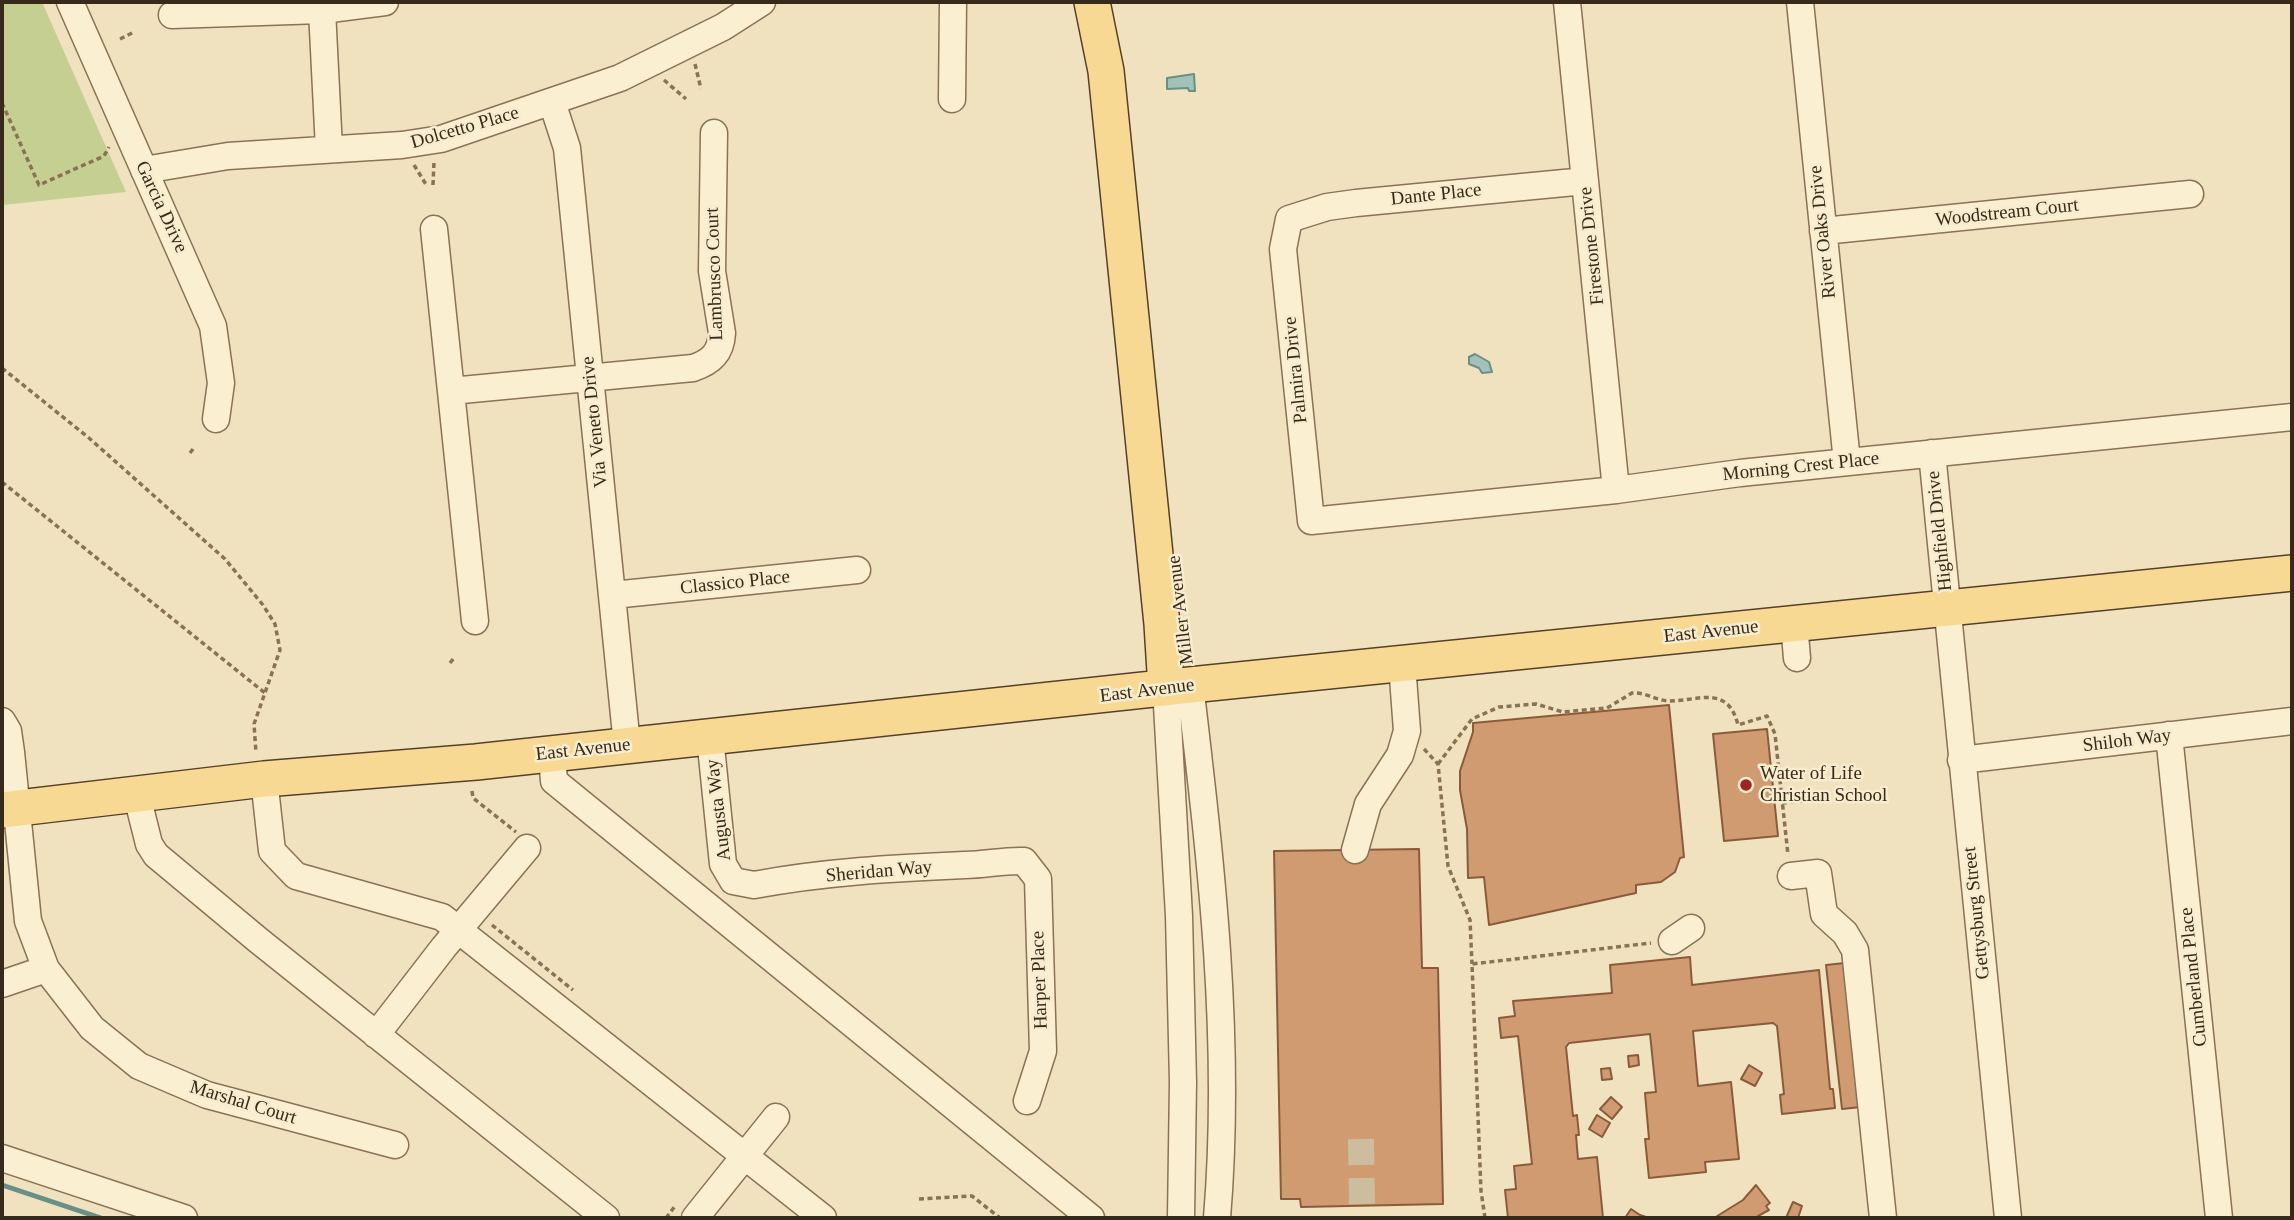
<!DOCTYPE html>
<style>
body{margin:0}
#map{position:relative;width:2294px;height:1220px;overflow:hidden;background:#f0e2be;font-family:Georgia,serif}
canvas{display:block}
.frame{position:absolute;inset:0;border:4px solid #382a1b;pointer-events:none}
</style>
<div id="map">
<canvas width="2294" height="1220"></canvas>
<div class="frame"></div>
</div>
<script>
const g = document.querySelector('canvas').getContext('2d');
g.lineJoin = 'round';
function paint(path, color) {
  g.fillStyle = color;
  g.fill(path, 'evenodd');
}
function stroke(path, color, width, dash) {
  g.strokeStyle = color;
  g.lineWidth = width;
  g.lineCap = dash ? 'butt' : 'round';
  g.setLineDash(dash || []);
  g.stroke(path);
}
function write(font, color, halo, rows, align = 'center') {
  g.font = font + ' Georgia,serif';
  g.lineWidth = 5;
  g.setLineDash([]);
  g.textBaseline = 'middle';
  g.strokeStyle = halo;
  g.fillStyle = color;
  for (const [text, x, y, turn = 0] of rows) {
    g.save();
    g.translate(x, y);
    g.rotate((+turn || 0) * Math.PI / 180);
    g.textAlign = isNaN(turn) ? turn : align;
    if (halo) g.strokeText(text, 0, 0);
    g.fillText(text, 0, 0);
    g.restore();
  }
}
paint(new Path2D(`
 M2 2H42L126 192 2 205Z`), '#c6cf92');
const water = new Path2D(`
 M1194 74 1195 91H1189L1188 88 1167 89V78Z
 M1475 354 1489 362 1492 372 1482 373 1479 368 1469 364V357Z`);
paint(water, '#a2c2b9');
stroke(water, '#699087', 2);
stroke(new Path2D(`
 M2 1185 101 1218`), '#699087', 5);
const building = new Path2D(`
 M1669 705 1684 857 1680 858 1675 872 1661 882 1636 885V893L1489 925 1484 877 1468 878 1467 829 1460 790V771L1473 732V723Z
 M1767 729 1778 836 1724 841 1713 734Z
 M1419 849 1422 968H1438L1443 1204 1301 1207 1300 1199H1281L1274 851Z
 M1690 957 1692 985 1819 970 1830 1089H1833L1835 1108 1782 1114 1780 1095 1784 1094 1777 1026 1773 1023 1693 1031 1698 1086 1731 1082 1739 1159 1705 1162 1706 1172 1649 1178 1645 1139H1649L1645 1093 1656 1092 1650 1034 1569 1043 1566 1047 1573 1116 1577 1115 1579 1135H1576L1578 1159 1597 1157 1603 1218H1508L1505 1190 1516 1189 1514 1166 1532 1164 1518 1036 1501 1038 1499 1018 1515 1016 1513 1001 1612 993 1610 965Z
 M1845 963 1861 1107 1842 1109 1826 965Z
 M1638 1055 1639 1065 1629 1067 1628 1056Z
 M1749 1065 1762 1073 1755 1086 1741 1079Z
 M1610 1068 1612 1079 1602 1080 1601 1069Z
 M1611 1097 1622 1107 1612 1119 1600 1109Z
 M1597 1115 1610 1123 1602 1137 1589 1129Z
 M1756 1185 1770 1203 1766 1206 1769 1210 1758 1216 1760 1218H1714L1743 1200Z
 M1793 1202 1802 1206 1798 1218H1786Z
 M1631 1209 1640 1215 1649 1218H1625Z`);
paint(building, '#d19b71');
stroke(building, '#8a5b3a', 2);
stroke(new Path2D(`
 M1361 1139 1362 1207`), '#cbbd9d', 26, [26, 13]);
const minor = new Path2D(`
 M70 2 213 326 221 383 216 419
 M1567 2 1616 490
 M1800 2 1847 462
 M322 10 329 149
 M172 15 322 10 385 2
 M952 99 953 2
 M552 102 567 148 627 745
 M144 170 228 156 402 145 441 139 620 78 723 27 762 2
 M1585 181 1356 203 1327 207 1289 219 1283 249 1311 521 1616 490 1740 473 2292 417
 M434 229 475 621
 M1823 231 2190 194
 M451 391 693 368C711 362 721 353 722 333L712 271 714 133
 M1932 453 2008 1218
 M613 595 857 570
 M1794 623 1797 658
 M1190 685C1211 863 1232 1039 1217 1218
 M1166 688 1179 916 1183 1082 1181 1218
 M2 721 8 731 11 752 28 921 46 969 92 1028 139 1066 207 1095 395 1145
 M2169 735 2219 1218
 M710 737 723 864 733 881 754 885C823 872 895 868 965 865 985 865 1004 860 1024 861L1038 879 1043 1051 1027 1101
 M552 754 554 781 1091 1218
 M1961 760 2292 721
 M264 779 272 851 296 876 442 917 823 1218
 M137 796 149 844 156 855 258 940 606 1218
 M1355 850 1368 804 1400 755 1407 731 1402 664
 M1791 876 1818 873 1824 914 1845 933 1855 950 1883 1218
 M1672 941 1691 928
 M2 984 46 969
 M376 1035 444 947 527 848
 M2 1158 184 1218
 M695 1218 776 1117`);
const major = new Path2D(`
 M1092 2 1106 71 1162 624 1166 688
 M2 810 264 779 476 762 1190 685 2292 573`);
stroke(minor, '#8a7256', 29);
stroke(major, '#57402b', 38);
stroke(new Path2D(`
 M120 39 134 32
 M695 64 701 89
 M664 80 686 99
 M2 103 39 185 104 156 109 147
 M414 165 427 186
 M433 185 434 161
 M2 368 89 438 225 559 263 605 275 624 280 650 254 724 256 753
 M190 453 193 449
 M2 482 265 693
 M450 663 454 658
 M1424 749 1438 764 1448 866 1470 920 1472 964
 M1438 764 1472 719 1499 707 1536 704 1563 712 1607 708 1632 693C1646 692 1657 701 1670 701 1698 701 1728 684 1738 725L1767 716 1775 734 1788 855
 M472 791 473 798 516 832
 M1782 803 1811 800
 M492 925 573 990
 M919 1199 972 1196 1000 1218
 M666 1218 675 1206
 M1485 1218 1481 1191 1472 964 1651 943`), '#8a7256', 3.5, [5, 3.5]);
stroke(minor, '#fbefd2', 26);
stroke(major, '#f7d993', 35);
for (const [x, y, r, color] of [
 [1746,785,7,"#9c2422"]
]) {
  const dot = new Path2D();
  dot.arc(x, y, r, 0, 2 * Math.PI);
  g.fillStyle = color;
  g.fill(dot);
  stroke(dot, '#f7ecce', 2.5);
}
write('19px', '#382a1b', '#f7ecce', [
 ["Dolcetto Place",465,128,-16],
 ["Dante Place",1436,195,-6],
 ["Garcia Drive",161,207,65],
 ["Woodstream Court",2007,213,-6],
 ["River Oaks Drive",1823,232,-96],
 ["Firestone Drive",1592,246,-96],
 ["Lambrusco Court",715,274,-92],
 ["Palmira Drive",1296,370,-96],
 ["Via Veneto Drive",595,422,-96],
 ["Morning Crest Place",1801,467,-6],
 ["Highfield Drive",1940,531,-96],
 ["Classico Place",735,583,-6],
 ["Miller Avenue",1181,610,-97],
 ["East Avenue",1711,632,-6],
 ["East Avenue",1147,691,-7],
 ["Shiloh Way",2127,741,-7],
 ["East Avenue",583,750,-6],
 ["Augusta Way",719,810,-97],
 ["Sheridan Way",879,872,-5],
 ["Gettysburg Street",1977,913,-96],
 ["Cumberland Place",2194,977,-96],
 ["Harper Place",1040,980,-92],
 ["Marshal Court",243,1103,17]
]);
write('19px', '#382a1b', '#f7ecce', [
 ["Water of Life",1760,774],
 ["Christian School",1760,796]
], 'left');
</script>
